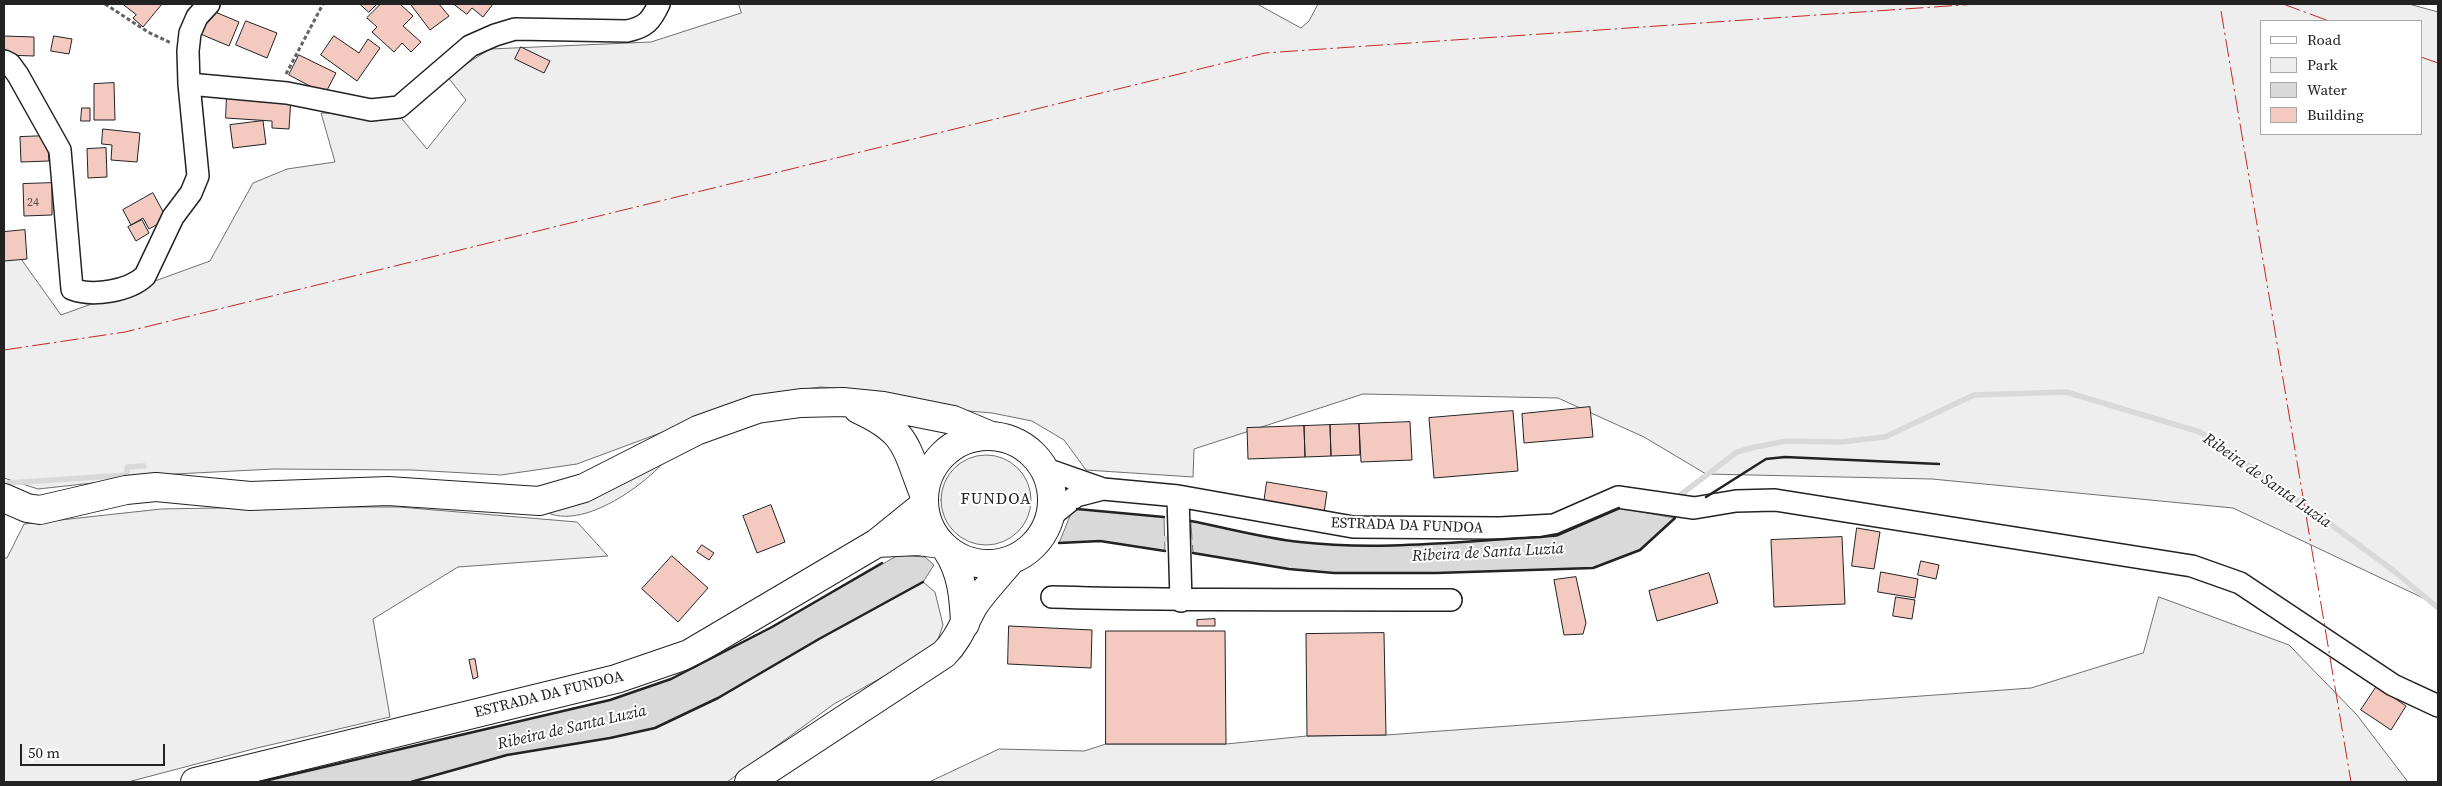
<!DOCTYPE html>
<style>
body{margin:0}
#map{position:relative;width:2442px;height:786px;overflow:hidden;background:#fff;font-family:"Source Serif 4",serif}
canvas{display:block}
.frame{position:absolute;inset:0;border:5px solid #222;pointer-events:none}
.legend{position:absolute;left:2260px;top:20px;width:162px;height:115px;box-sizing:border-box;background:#fff;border:1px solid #a7a7a7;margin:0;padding:6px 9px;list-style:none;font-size:15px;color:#222}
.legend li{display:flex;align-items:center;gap:10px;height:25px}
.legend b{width:25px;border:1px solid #a7a7a7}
.scale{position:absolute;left:20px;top:744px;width:145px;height:22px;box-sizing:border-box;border:2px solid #222;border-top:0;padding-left:6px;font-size:15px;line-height:18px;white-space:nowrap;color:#222;-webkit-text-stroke:4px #fff;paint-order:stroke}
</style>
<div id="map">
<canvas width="2442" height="786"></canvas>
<div class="frame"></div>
<ul class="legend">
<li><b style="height:6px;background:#fff"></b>Road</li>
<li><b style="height:14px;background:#eee"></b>Park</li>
<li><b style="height:14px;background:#d9d9d9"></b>Water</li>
<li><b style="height:14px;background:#f3c9c0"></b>Building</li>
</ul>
<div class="scale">50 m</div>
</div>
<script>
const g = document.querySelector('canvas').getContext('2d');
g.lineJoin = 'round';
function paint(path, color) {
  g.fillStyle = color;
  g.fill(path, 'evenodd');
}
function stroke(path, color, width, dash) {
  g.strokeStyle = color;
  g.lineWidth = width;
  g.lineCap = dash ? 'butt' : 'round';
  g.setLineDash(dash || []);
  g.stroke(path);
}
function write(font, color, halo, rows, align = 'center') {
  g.font = font + ' "Source Serif 4",serif';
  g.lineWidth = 4;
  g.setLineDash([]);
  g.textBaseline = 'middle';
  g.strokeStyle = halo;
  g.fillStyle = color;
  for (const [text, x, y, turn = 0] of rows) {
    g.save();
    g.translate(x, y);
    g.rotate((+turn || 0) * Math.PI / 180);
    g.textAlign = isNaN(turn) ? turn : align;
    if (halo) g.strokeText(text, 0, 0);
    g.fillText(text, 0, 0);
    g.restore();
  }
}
const green = new Path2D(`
 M739 4H1257L1301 28 1309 21 1318 4H2409L2438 12V605L2233 508 1932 479 1706 474 1644 437 1558 398 1363 394 1194 449 1193 477 1086 470 1064 440 1032 421 992 413 934 408 879 392 821 387 765 394 577 464 501 475 412 470 274 469 175 474 38 489 4 478V235L61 315 210 261 253 183 287 169 335 162 321 113 398 114 427 149 466 100 447 76 490 49 651 42 741 13ZM2261 21H2421V134H2261Z
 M941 500a45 45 0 1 1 90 0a45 45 0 1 1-90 0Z
 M665 461C642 487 582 530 546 512 589 502 625 481 665 461Z
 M278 507H399L577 522 608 556 458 567 373 619 390 717 257 748 128 782H4V558H7L24 524 161 509Z
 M923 582 935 592 943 625 935 648 834 704 727 782H411L507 755 610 738 655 728 718 698 819 639Z
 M2159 597 2289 645 2357 715 2408 782H929L999 749 1084 751 1106 744H1226L1307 736 1386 735 2031 688 2143 653Z`);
paint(green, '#eee');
stroke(green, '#6f6f6f', 1);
const water = new Path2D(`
 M1619 508 1675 518 1640 550 1593 568 1436 573H1334L1289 569 1193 553 1191 525V521C1227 528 1263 538 1300 542 1379 551 1462 541 1541 537L1558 534Z
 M1077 509 1164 517 1165 551 1100 541 1059 543 1070 516Z
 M899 555 925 557 934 565 923 582 819 639 718 698 655 728 610 738 507 755 411 782H260L610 700 672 679 768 629Z`);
paint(water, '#d9d9d9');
stroke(water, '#6f6f6f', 1);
stroke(new Path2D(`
 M4 490 8 483 127 475V467L144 466
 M1675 499 1737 452 1755 447 1787 441 1841 442 1885 437 1974 395 2066 392 2200 432 2280 487 2394 571 2438 608
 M1158 538 1198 543`), '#d9d9d9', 5.5);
const building = new Path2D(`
 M123 4H162L143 27 133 18 136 15Z
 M360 4H377L369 12Z
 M381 4H400L413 16 403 26 421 42 411 52 402 43 394 52 372 32 377 27 367 18Z
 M439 4 449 16 430 30 411 5Z
 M454 4H493L483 17 472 8 467 14Z
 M208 9 239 22 229 46 198 33Z
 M246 21 277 33 267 58 236 45Z
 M4 36 34 37V56L4 55Z
 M54 36 72 39 69 54 51 51Z
 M334 36 359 53 368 39 380 48 357 81 321 55Z
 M521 47 550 61 544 73 515 59Z
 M299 55 336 73 325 94 289 75Z
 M114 83 115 120H94V84Z
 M227 94 291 97 289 129 272 128V121L226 118Z
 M82 108H90V121H81Z
 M263 121 266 144 233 148 230 125Z
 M103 129 140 133 137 162 111 160 112 145 102 144Z
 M47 136 49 161 21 162 20 137Z
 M106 148 107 177 88 178 87 149Z
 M52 183V215L24 216 23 184Z
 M153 193 167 219 149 229 143 218 131 225 123 210Z
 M142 220 149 233 136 241 128 227Z
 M25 230 27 259 4 261V232Z
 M1590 407 1593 437 1524 443 1522 414Z
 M1513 411 1518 471 1434 478 1429 418Z
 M1410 422 1412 460 1361 462 1359 424Z
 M1359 424 1360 455 1331 456 1330 425Z
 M1330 425 1331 456 1305 457 1304 426Z
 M1304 426 1305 457 1248 459 1247 428Z
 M1267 482 1327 492 1324 513 1264 503Z
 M771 505 785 542 757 553 743 516Z
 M1857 528 1880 532 1874 569 1852 566Z
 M1842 537 1845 604 1774 607 1771 540Z
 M702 545 714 553 709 560 697 552Z
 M672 556 708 588 678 622 642 589Z
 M1921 561 1939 565 1936 579 1918 575Z
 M1881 572 1918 579 1915 598 1878 592Z
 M1709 573 1718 603 1657 621 1649 591Z
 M1576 577 1586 623 1583 634 1564 635 1554 580Z
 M1896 597 1915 600 1912 619 1893 616Z
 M1215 619V626H1197V620Z
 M1009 626 1092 630 1091 668 1008 664Z
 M1106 631H1225L1226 744H1106Z
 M1384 633 1386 735 1307 736 1306 634Z
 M475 659 478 677 473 679 469 660Z
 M2377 686 2406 706 2391 730 2361 710Z`);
paint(building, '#f3c9c0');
stroke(building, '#222', 1);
const minor = new Path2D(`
 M4 61 10 64 18 75 60 150 72 289C93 297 129 291 145 276L173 217 191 193 198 176 189 84 188 51 190 33 197 17 209 4
 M189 84 287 93 371 110 399 107 470 46 495 35 515 29 627 31C646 27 651 21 659 4
 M1043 468 1103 489 1178 496 1353 527 1500 528 1554 525 1618 497 1694 508 1736 501 1775 500 2192 566 2240 583 2393 685 2438 706
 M1178 496 1181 601
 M1050 517 1076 496 1103 489
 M1052 597C1185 601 1318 599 1451 600`);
const major = new Path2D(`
 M858 409C908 432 905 446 924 494
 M924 500a64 64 0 1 1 128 0a64 64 0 1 1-128 0Z
 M4 498 27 508 40 510 126 490 156 487 250 496 388 491 539 501 584 488 698 430 757 409 801 403 843 402 883 406 953 420 991 436
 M877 543 918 541 941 544
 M947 550C962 572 964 598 965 624
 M195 782 616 679 689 654 877 543 924 505
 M749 782 944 654C958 640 964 623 974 605 985 589 999 575 1011 560`);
stroke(minor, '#222', 24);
stroke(major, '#222', 30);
stroke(new Path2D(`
 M105 4 148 32 171 43
 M286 74 323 4`), '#646464', 3, [4, 2.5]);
stroke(minor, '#fff', 21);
stroke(major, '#fff', 28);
stroke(new Path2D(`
 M1706 497 1766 459 1785 457 1939 464
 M1077 509 1164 517
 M1191 521C1227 528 1263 538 1300 542 1379 551 1462 541 1541 537L1558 534 1619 508
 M1059 543 1100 541 1165 551
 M1193 553 1289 569 1334 573H1436L1593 568 1640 550 1675 518
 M260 782 610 700 671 679 772 627 882 563
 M411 782 507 755 610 738 655 728 718 698 819 639 923 582`), '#222', 2.5);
stroke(new Path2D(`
 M2283 4 2329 21
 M2221 11 2351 782
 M2421 57 2438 63
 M4 350 125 332 1265 53 1977 4`), '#c62828', 1, [18, 4, 2.5, 4]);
write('12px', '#564c4a', null, [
 ["24",33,203]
]);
write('15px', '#222', '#fff', [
 ["ESTRADA DA FUNDOA",1407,526,2],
 ["ESTRADA DA FUNDOA",549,695,-14]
]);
write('italic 16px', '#222', '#fff', [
 ["Ribeira de Santa Luzia",2267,481,35],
 ["Ribeira de Santa Luzia",1488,553,-3],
 ["Ribeira de Santa Luzia",572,728,-13]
]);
g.letterSpacing = '1px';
write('16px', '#222', '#fff', [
 ["FUNDOA",996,500]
]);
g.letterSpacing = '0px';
</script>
